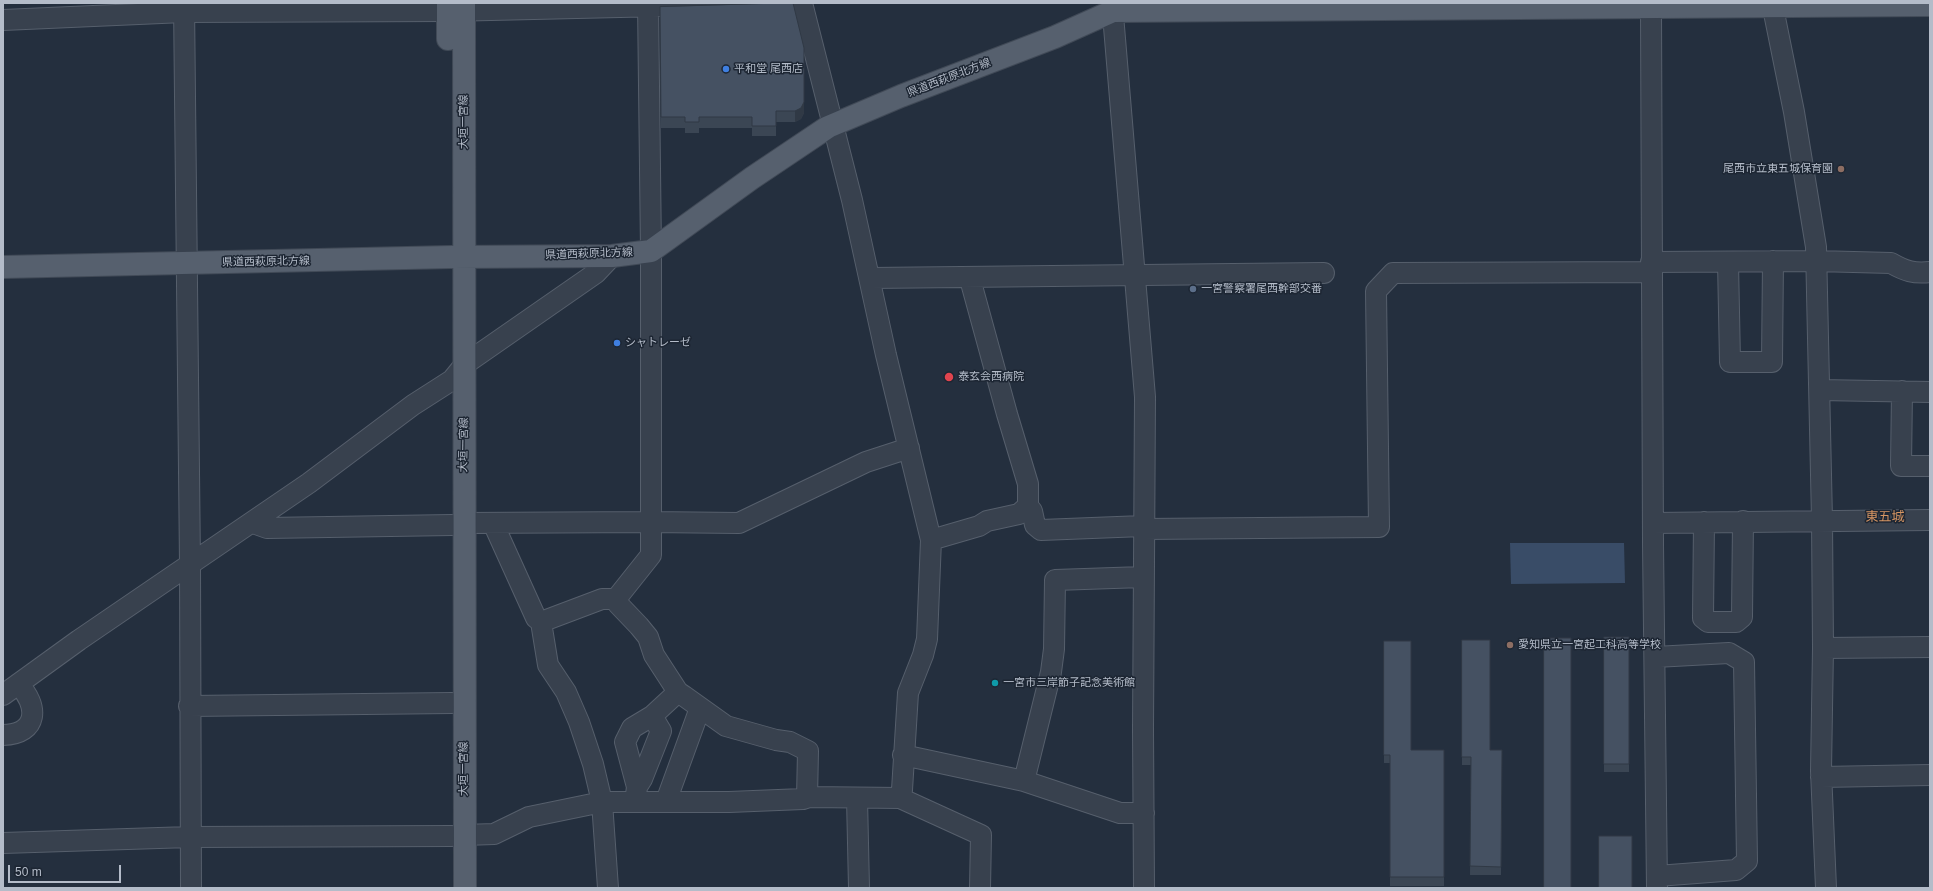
<!DOCTYPE html>
<meta charset="utf-8">
<style>
body{margin:0}
#map{position:relative;width:1933px;height:891px;overflow:hidden;background:#242f3e;font-family:Arial,sans-serif}
canvas{display:block}
.frame{position:absolute;inset:0;border:4px solid #b4bcc9;pointer-events:none}
.scale{position:absolute;left:8px;top:865px;width:113px;height:18px;box-sizing:border-box;border:2px solid #b4bcc9;border-top:0;padding-left:5px;font-size:12px;line-height:14px;white-space:nowrap;color:#b4bcc9;-webkit-text-stroke:3px #1d2633;paint-order:stroke}
</style>
<div id="map">
<canvas width="1933" height="891"></canvas>
<div class="frame"></div>
<div class="scale">50 m</div>
</div>
<script>
const g = document.querySelector('canvas').getContext('2d');
g.lineJoin = 'round';
function paint(path, color) {
  g.fillStyle = color;
  g.fill(path, 'evenodd');
}
function stroke(path, color, width, dash) {
  g.strokeStyle = color;
  g.lineWidth = width;
  g.lineCap = dash ? 'butt' : 'round';
  g.setLineDash(dash || []);
  g.stroke(path);
}
function write(font, color, halo, rows, align = 'center') {
  g.font = font + ' Arial,"Noto Sans JP",sans-serif';
  g.lineWidth = 3;
  g.setLineDash([]);
  g.textBaseline = 'middle';
  g.strokeStyle = halo;
  g.fillStyle = color;
  for (const [text, x, y, turn = 0] of rows) {
    g.save();
    g.translate(x, y);
    g.rotate((+turn || 0) * Math.PI / 180);
    g.textAlign = isNaN(turn) ? turn : align;
    if (halo) g.strokeText(text, 0, 0);
    g.fillText(text, 0, 0);
    g.restore();
  }
}
paint(new Path2D(`
 M1510 543H1624L1625 583 1511 584Z`), '#394c67');
const minor = new Path2D(`
 M184 3 190 564 191 888
 M802 3 852 200 886 355 931 540 927 639 923 655 908 693 902 790 900 798
 M1112 3 1145 397 1143 730 1144 888
 M1772 3 1794 112 1816 247 1822 520 1823 648 1821 771 1826 888
 M1651 8 1653 544 1657 888
 M3 20 184 12 448 11 792 3
 M1651 262 1816 261 1891 263C1905 271 1914 274 1930 272
 M1728 262 1730 362H1772L1773 261
 M871 278 1324 273
 M1820 390 1930 392
 M1902 391 1901 466H1930
 M1028 506 1032 511 1035 525 1041 530 1143 526
 M1704 522 1703 618 1708 622H1736L1742 617 1743 521
 M253 523 267 528 452 525
 M463 523 650 522 739 523 866 462 909 448
 M493 523 536 618 541 622 548 665 566 692 579 722 593 764 602 802 608 888
 M1653 523 1930 520
 M1143 529 1379 527 1376 291 1393 273 1651 272
 M931 540 979 526 987 521 1019 514 1028 506V484L1007 414 970 279
 M616 599 618 604 639 626 648 637 654 655 678 692 684 696 726 726 776 740 790 742 808 751 807 798
 M541 622 602 599H616L651 555V251L648 3
 M1823 648 1930 647
 M1655 657 1729 653 1744 662 1747 861 1736 870 1657 876
 M3 695 79 640 309 483 413 405 452 380 465 364 596 273 612 256
 M189 706 452 703
 M3 735C39 734 39 705 18 684
 M903 755 1024 781 1120 813H1144
 M1821 777 1930 775
 M1024 781 1051 672 1054 649 1055 580 1143 577
 M637 787 642 779 661 731 652 716
 M857 798 859 888
 M635 802 637 787 625 742 632 728 652 716 678 692
 M668 802V796L700 708
 M464 835 494 834 529 817 602 802H729L803 799 809 797 900 798 981 835 980 888
 M3 843 190 837 452 836`);
const major = new Path2D(`
 M448 3V39
 M464 3 465 888
 M3 267 451 257 612 256 651 251 752 178 828 127 901 96 1055 37 1113 11 1930 5`);
stroke(minor, '#565f6c', 22);
stroke(major, '#414a57', 24);
stroke(minor, '#38414e', 20);
stroke(major, '#56606e', 22);
paint(new Path2D(`
 M660 7 804 113 801 119 795 122H776V136H752V128H699V133H685V128H661Z
 M1604 637H1629V772H1604Z
 M1462 640 1490 750H1502L1501 875H1470L1471 765H1462Z
 M1384 641 1411 750H1444V886H1390V763H1384Z`), '#3b4654');
paint(new Path2D(`
 M804 48V113L801 119 795 122V111Z`), '#303945');
const building = new Path2D(`
 M793 3 804 48V102L801 108 795 111H776V126H752V117H699V122H685V117H661L660 7Z
 M1604 637H1629V764H1604Z
 M1544 638H1571V888H1544Z
 M1462 640H1490V750H1502L1501 867 1470 866 1471 757H1462Z
 M1384 641H1411V750H1444V877H1390V755H1384Z
 M1599 836H1632V888H1599Z`);
paint(building, '#455162');
stroke(building, '#303945', 1);
for (const [x, y, r, color] of [
 [726,69,4,"#3f7fe0"],
 [1841,169,4,"#8d6e63"],
 [1193,289,4,"#5c6f8a"],
 [617,343,4,"#3f7fe0"],
 [949,377,5,"#e0444e"],
 [1510,645,4,"#8d6e63"],
 [995,683,4,"#0f9aa8"]
]) {
  const dot = new Path2D();
  dot.arc(x, y, r, 0, 2 * Math.PI);
  g.fillStyle = color;
  g.fill(dot);
  stroke(dot, '#1d2633', 1.5);
}
write('11px', '#b4bcc9', '#1d2633', [
 ["平和堂 尾西店",734,69],
 ["尾西市立東五城保育園",1833,169,"right"],
 ["一宮警察署尾西幹部交番",1201,289],
 ["シャトレーゼ",625,343],
 ["泰玄会西病院",958,377],
 ["愛知県立一宮起工科高等学校",1518,645],
 ["一宮市三岸節子記念美術館",1003,683]
], 'left');
write('11px', '#b4bcc9', '#1d2633', [
 ["県道西萩原北方線",949,78,-21],
 ["大垣一宮線",464,122,-90],
 ["県道西萩原北方線",589,254,-2],
 ["県道西萩原北方線",266,262,-1],
 ["大垣一宮線",464,445,-89],
 ["大垣一宮線",464,769,-90]
]);
write('13px', '#d59563', '#1d2633', [
 ["東五城",1885,517]
]);
</script>
